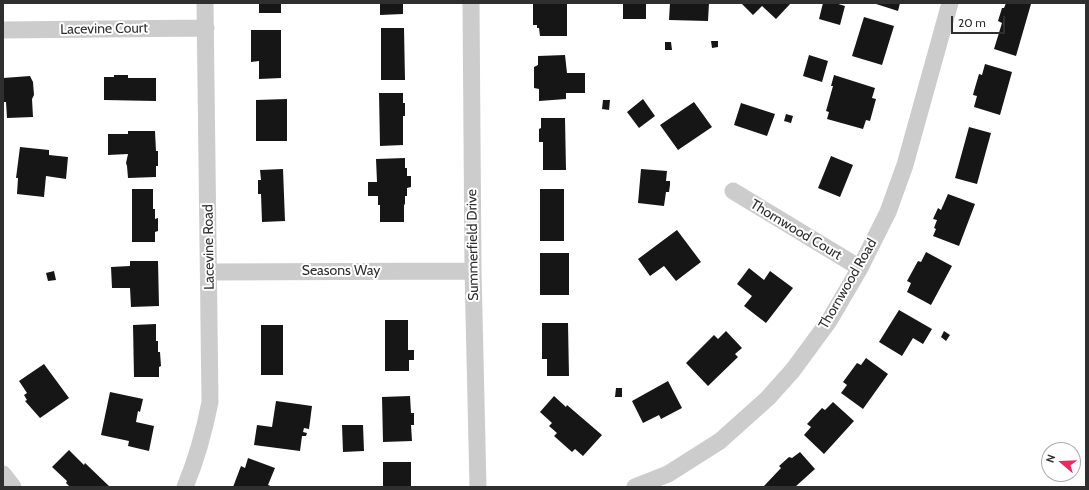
<!DOCTYPE html>
<style>
body{margin:0}
#map{position:relative;width:1089px;height:490px;overflow:hidden;background:#fff;font-family:Cabin,sans-serif}
canvas{display:block}
.frame{position:absolute;inset:0;border:4px solid #2f2f2f;pointer-events:none}
.north{position:absolute;left:1041px;top:442px;width:40px;height:40px;box-sizing:border-box;background:#fff;border:1px solid #acacac;border-radius:50%;rotate:289deg;font-size:11px;font-weight:700;line-height:16px;text-align:center;color:#2f2f2f}
.north::after{content:'';display:block;margin:auto;width:14px;height:18px;background:#ef2760;clip-path:polygon(50% 0,100% 100%,50% 72%,0 100%)}
.scale{position:absolute;left:951px;top:16px;width:54px;height:18px;box-sizing:border-box;border:2px solid #2f2f2f;border-top:0;padding-left:5px;font-size:12px;line-height:14px;white-space:nowrap;color:#2f2f2f;-webkit-text-stroke:3px #fff;paint-order:stroke}
</style>
<div id="map">
<canvas width="1089" height="490"></canvas>
<div class="frame"></div>
<div class="north">N</div>
<div class="scale">20 m</div>
</div>
<script>
const g = document.querySelector('canvas').getContext('2d');
g.lineJoin = 'round';
function paint(path, color) {
  g.fillStyle = color;
  g.fill(path, 'evenodd');
}
function stroke(path, color, width, dash) {
  g.strokeStyle = color;
  g.lineWidth = width;
  g.lineCap = dash ? 'butt' : 'round';
  g.setLineDash(dash || []);
  g.stroke(path);
}
function write(font, color, halo, rows, align = 'center') {
  g.font = font + ' Cabin,sans-serif';
  g.lineWidth = 4;
  g.setLineDash([]);
  g.textBaseline = 'middle';
  g.strokeStyle = halo;
  g.fillStyle = color;
  for (const [text, x, y, turn = 0] of rows) {
    g.save();
    g.translate(x, y);
    g.rotate((+turn || 0) * Math.PI / 180);
    g.textAlign = isNaN(turn) ? turn : align;
    if (halo) g.strokeText(text, 0, 0);
    g.fillText(text, 0, 0);
    g.restore();
  }
}
paint(new Path2D(`
 M259 3H281V13H259Z
 M380 3H403V14L380 15Z
 M533 3H567V36H540L539 28H537V25H533Z
 M623 3H646V19H623Z
 M670 3H709L708 21 669 20Z
 M741 3H791L776 19 762 6 753 15Z
 M823 3H835L845 6 840 25 819 19Z
 M873 3H900L898 11Z
 M1006 3H1026L1031 4 1016 56 994 49 1002 23 998 21 1002 8H1004Z
 M864 17 894 26 882 65 852 56Z
 M381 28H404L405 80H381Z
 M251 30H281V78L259 79V61L251 62Z
 M711 41H718V47L712 48Z
 M665 42H671L672 50H665Z
 M565 55 567 73H585V93H566V99L539 101V89L534 88V67L538 65V56Z
 M809 55 828 61 822 82 803 76Z
 M985 64 1012 72 1000 115 974 107 977 96 973 95 974 91 979 74 982 75Z
 M114 75H128V78H156V101L104 100V77H114Z
 M834 75 875 88 872 98 876 99 870 121 866 120 863 129 827 119 829 112 826 111 833 86H831Z
 M30 76 33 82 34 95 32 99 33 117 7 118 6 102H3V78Z
 M379 93H403V103H405V116H403V145L380 146Z
 M287 99V141H256V100Z
 M643 99 655 116 639 128 627 112Z
 M603 100H610L609 110 602 109Z
 M694 102 712 127 678 150 660 125Z
 M741 103 775 114 767 136 734 125Z
 M786 114 793 116 791 123 784 121Z
 M541 118H565L566 170H543V142H539V129L541 128Z
 M969 127 991 133 977 184 955 178Z
 M128 131H155L156 151H158V166H156V177L128 178 127 166 126 163 128 154 108 155V134H128Z
 M20 147 49 150V155L68 157 66 179 46 176 44 197 17 194 18 178H16Z
 M831 156 853 165 840 197 818 188Z
 M405 158V168H407V176H411V187L407 188V196H405V204L404 205V222H380V205H378V196H368V182H377L376 159Z
 M283 169 285 221 262 222 261 194H258V180H261L260 170Z
 M641 169 667 171 666 181H670V185L669 192H666L664 206 638 203Z
 M132 189H153V209H155V219L158 218V231L155 232V242H132Z
 M540 189H564V241H540Z
 M948 194 975 204 959 246 933 236 936 229 934 228 937 220 933 219 938 208 941 210Z
 M677 230 701 262 676 281 664 266 650 276 638 259Z
 M926 252 952 266 931 305 907 292 911 283 907 281 918 261 921 262Z
 M540 253H569V295H540Z
 M130 261H158L159 306 131 307 130 288H112L111 267 130 266Z
 M749 268 764 280 770 271 793 288 766 323 744 306 752 296 737 284Z
 M54 271 56 280 48 281 46 273Z
 M899 310 932 329 923 344 913 338 902 356 879 342Z
 M385 320H408V350H414V360H409V371H385Z
 M542 323H568L569 376H547V359H542Z
 M156 324V341H158V352H160L161 366 159 367V377H134L133 325Z
 M261 325H283V375H261Z
 M726 331 742 348 735 354 738 357 708 386 686 363 714 335 718 339Z
 M944 331 950 335 946 341 941 337Z
 M866 358 888 374 863 409 841 393 847 385 843 382 857 363 861 365Z
 M44 364 69 398 40 418 25 401 27 400 24 395 27 393 19 381Z
 M668 381 682 408 661 419 659 415 643 423 632 401Z
 M616 388H622V397H615Z
 M110 392 143 399 140 412 138 411 136 422 154 426 149 451 128 446 129 441 101 435Z
 M410 396 411 413H414V425H411L412 441 383 442 382 397Z
 M554 396 566 407 567 405 602 435 583 456 575 449 572 452 554 436 557 433 549 426 552 423 540 412Z
 M276 401 312 406 309 429 304 428 303 432 307 433 306 436H302L300 451 254 445 257 425 272 427Z
 M833 402 854 421 824 454 804 435 811 427 807 424 822 408 825 410Z
 M342 425H363L364 451 343 452Z
 M69 450 84 465 85 463 110 487H70L66 483 67 481 52 467Z
 M800 452 815 469 795 487H765L764 486 781 468 779 466 789 457 792 458Z
 M248 458 275 468 268 485 273 487H233L241 466 245 468Z
 M383 462H411V487H383Z`), '#161616');
stroke(new Path2D(`
 M471 3 473 271 478 487
 M3 30 206 28
 M733 191 860 268
 M209 272 473 271
 M3 474 13 487
 M185 487C197 458 204 433 210 402L205 3
 M635 487 668 474 720 441 768 398 793 370 829 321 860 268 888 212 905 165 950 3`), '#ccc', 17);
write('14px', '#2f2f2f', '#fff', [
 ["Lacevine Court",104,29,-1],
 ["Thornwood Court",796,230,31],
 ["Summerfield Drive",473,245,-91],
 ["Lacevine Road",209,247,-91],
 ["Seasons Way",341,271],
 ["Thornwood Road",848,284,-60]
]);
</script>
